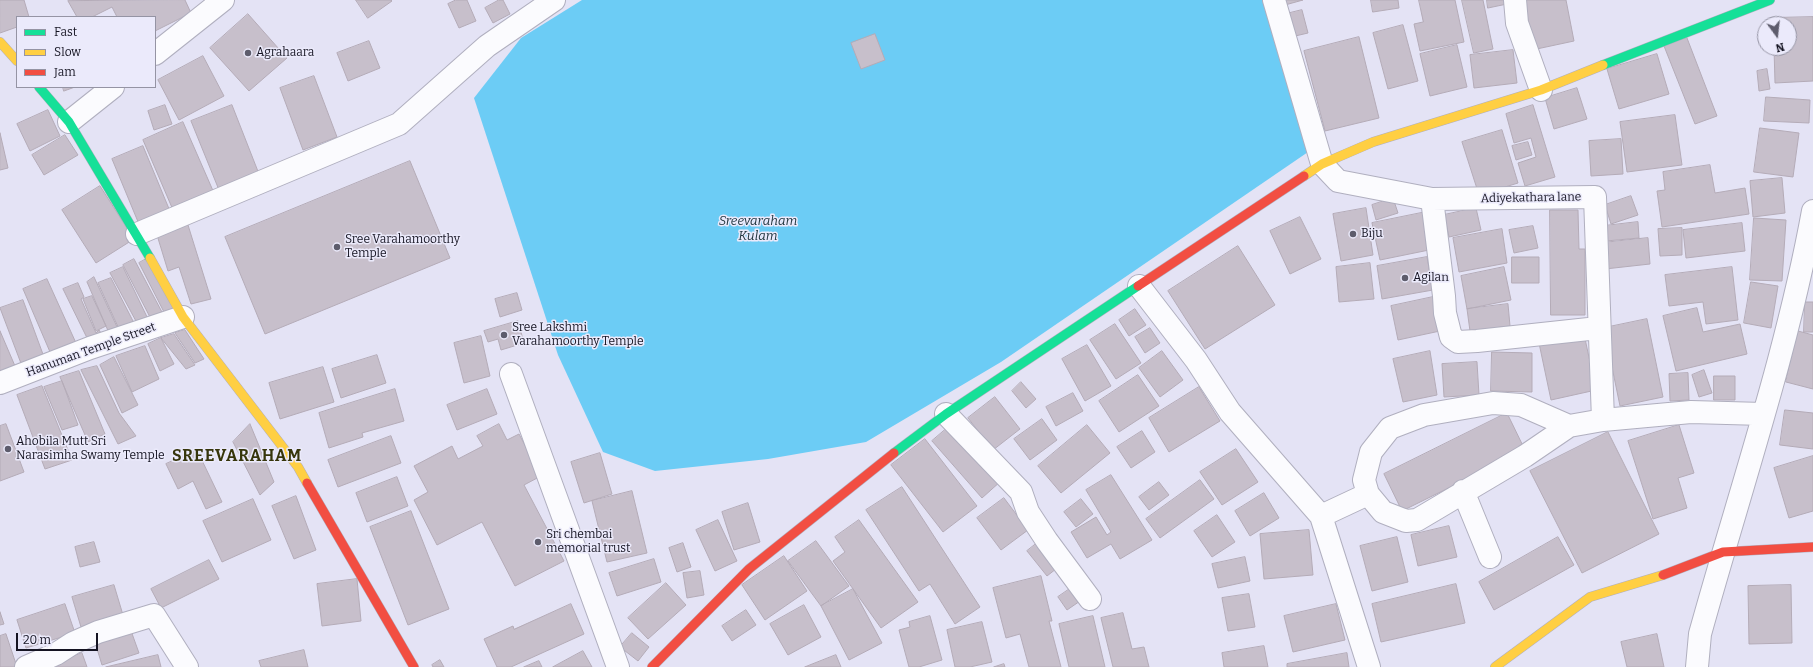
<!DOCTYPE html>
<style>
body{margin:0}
#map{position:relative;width:1813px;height:667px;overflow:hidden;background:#e4e3f5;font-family:Bitter,serif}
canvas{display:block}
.legend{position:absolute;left:16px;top:16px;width:140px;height:72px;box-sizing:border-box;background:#ebeafb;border:1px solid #9594a4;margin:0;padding:5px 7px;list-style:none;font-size:12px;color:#151422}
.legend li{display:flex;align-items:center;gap:8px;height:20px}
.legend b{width:20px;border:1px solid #9594a4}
.north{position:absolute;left:1757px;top:16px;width:40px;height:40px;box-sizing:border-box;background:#ebeafb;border:1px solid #9594a4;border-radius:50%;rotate:165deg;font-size:11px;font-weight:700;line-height:16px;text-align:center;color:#151422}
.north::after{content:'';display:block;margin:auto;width:14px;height:18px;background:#5d5c6c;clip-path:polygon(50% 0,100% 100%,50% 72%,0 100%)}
.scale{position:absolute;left:16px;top:633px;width:82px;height:18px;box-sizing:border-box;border:2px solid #151422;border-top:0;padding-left:5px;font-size:12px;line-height:14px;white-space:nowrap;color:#151422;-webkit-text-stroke:3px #ebeafb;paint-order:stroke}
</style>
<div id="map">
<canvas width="1813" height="667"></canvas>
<ul class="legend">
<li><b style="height:5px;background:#16e098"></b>Fast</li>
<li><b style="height:5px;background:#ffcf43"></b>Slow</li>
<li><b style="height:5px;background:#f24e42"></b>Jam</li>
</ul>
<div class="north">N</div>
<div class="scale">20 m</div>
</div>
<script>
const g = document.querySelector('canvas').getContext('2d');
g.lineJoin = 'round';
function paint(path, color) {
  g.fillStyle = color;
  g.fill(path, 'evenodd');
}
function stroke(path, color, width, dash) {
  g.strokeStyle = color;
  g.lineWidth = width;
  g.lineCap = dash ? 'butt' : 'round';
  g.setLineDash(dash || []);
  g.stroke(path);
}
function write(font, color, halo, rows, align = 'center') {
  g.font = font + ' Bitter,serif';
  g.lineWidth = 3;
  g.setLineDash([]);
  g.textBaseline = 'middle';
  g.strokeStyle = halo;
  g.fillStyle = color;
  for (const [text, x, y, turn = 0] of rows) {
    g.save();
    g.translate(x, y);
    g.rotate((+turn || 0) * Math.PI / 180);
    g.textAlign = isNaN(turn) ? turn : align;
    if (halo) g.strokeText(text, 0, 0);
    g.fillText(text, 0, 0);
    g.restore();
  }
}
paint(new Path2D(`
 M582 0H1267L1311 150 1001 362 866 442 768 459 655 471 603 452 558 355 474 98 521 38Z`), '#6cccf5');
const building = new Path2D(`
 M0 0H24L29 17H17V27L0 33Z
 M185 0 191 13 155 31V17H117L112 7 92 17H77L68 1Z
 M356 0H391L392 1 368 18Z
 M456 0H467L476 21 459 28 448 4Z
 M499 0H503L510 14 493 23 485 8Z
 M1284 0H1303L1285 5Z
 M1371 0H1398L1399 8 1373 12Z
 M1419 0H1455L1464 42 1420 51 1414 24 1423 22Z
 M1462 0H1483L1493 49 1474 53Z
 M1487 0H1506L1507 4 1488 8Z
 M1522 0H1566L1574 41 1532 50Z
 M1302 10 1308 33 1291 37 1286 14Z
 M248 14 287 58 249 91 210 48Z
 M1813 17V81L1775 83 1774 48H1789V24H1773V18Z
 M1403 25 1418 81 1388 89 1373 33Z
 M875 34 885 60 861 69 851 43Z
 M1359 37 1379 118 1325 131 1304 51Z
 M1687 38 1717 116 1695 124 1664 46Z
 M369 41 380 68 348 81 337 53Z
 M1457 45 1467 87 1430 96 1420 54Z
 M1513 50 1517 83 1474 88 1470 55Z
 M1657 54 1669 94 1619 109 1607 69Z
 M203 56 224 96 179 120 158 80Z
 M1767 69 1770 89 1759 91 1757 71Z
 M314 76 337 137 303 150 280 88Z
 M63 87H75L64 91Z
 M1577 88 1587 119 1554 129 1545 98Z
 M1766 97 1810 100 1809 123 1764 121Z
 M165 105 172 124 154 130 148 111Z
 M232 105 259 174 219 190 191 121Z
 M1533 105 1555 177 1525 186 1518 163 1536 157 1531 138 1514 143 1506 114Z
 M48 110 60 136 30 151 17 124Z
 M1675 115 1682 165 1627 172 1620 122Z
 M183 122 214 193 173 210 143 140Z
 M1760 128 1799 133 1793 177 1754 172Z
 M1502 130 1518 183 1479 195 1462 142Z
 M0 133 8 168 0 170Z
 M65 135 78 155 44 175 32 155Z
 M1621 139 1623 174 1591 176 1589 141Z
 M1528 142 1532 155 1516 160 1512 146Z
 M143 146 172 216 141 229 112 159Z
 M410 161 450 258 265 334 225 237Z
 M1710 165 1715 193 1745 188 1749 214 1662 227 1657 191 1665 190 1663 172Z
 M1782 178 1785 213 1753 217 1750 181Z
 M100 186 134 239 96 263 62 210Z
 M1631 196 1638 215 1611 224 1605 205Z
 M1393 198 1398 213 1376 220 1372 205Z
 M1366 208 1373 255 1341 261 1333 214Z
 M1476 208 1481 230 1449 237 1444 215Z
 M1550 210H1578L1579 249H1585V315H1551Z
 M1426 212 1434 249 1380 260 1372 223Z
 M1300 217 1321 259 1290 274 1270 231Z
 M1754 218 1786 220 1782 281 1750 280Z
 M1638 222 1639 238 1606 241 1604 226Z
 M1742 223 1745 251 1686 258 1683 230Z
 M188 225 211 299 191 304 179 267 168 271 157 235Z
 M1533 226 1538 248 1514 253 1509 230Z
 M1682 228V255L1660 256 1658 229Z
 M1502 229 1507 263 1459 272 1453 238Z
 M1648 238 1650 264 1605 269 1602 243Z
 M1238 246 1275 305 1205 349 1168 291Z
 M1427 257 1433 290 1382 299 1377 266Z
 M1512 257H1539V283H1512Z
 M148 258 175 309 165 314 139 263Z
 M134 259 163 314 151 319 123 265Z
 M1370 263 1374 299 1339 302 1336 267Z
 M123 267 148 319 137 323 110 273Z
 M1504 267 1511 300 1467 309 1461 276Z
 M1732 267 1738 320 1706 324 1703 302 1669 306 1665 275Z
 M94 277 118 329 109 333 87 282Z
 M111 278 134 323 119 329 98 283Z
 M47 279 76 343 50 352 23 289Z
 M1751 282 1778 286 1771 328 1744 323Z
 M78 283 84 297 81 299 96 333 99 330 103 336 89 342 63 289Z
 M517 293 522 310 500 317 495 299Z
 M92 296 106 326 96 331 83 299Z
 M1433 297 1440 331 1398 340 1391 306Z
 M23 300 44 357 22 366 0 308Z
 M1805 302H1813V332H1804Z
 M1508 304 1510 326 1470 331 1467 309Z
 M1697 308 1703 332 1740 324 1747 354 1676 371 1663 316Z
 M1135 309 1146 325 1129 336 1119 320Z
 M1647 319 1663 397 1620 406 1604 328Z
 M518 321 524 343 501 350 498 339 488 342 484 331Z
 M1115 324 1141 363 1116 379 1090 340Z
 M1150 328 1160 343 1145 353 1135 337Z
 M185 330 204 359 195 363 175 333Z
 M0 331 15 366 0 372Z
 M1798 331 1813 335V389L1786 382Z
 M174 334 195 365 186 369 161 338Z
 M1584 334 1596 390 1551 400 1539 343Z
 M481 336 490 376 464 383 454 343Z
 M161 338 174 364 160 371 148 344Z
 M1087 345 1111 386 1085 401 1062 359Z
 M145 346 159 379 132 392 116 356Z
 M1162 351 1183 380 1160 397 1139 368Z
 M1430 351 1437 395 1403 402 1393 359Z
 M1492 352 1532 353V392L1491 391Z
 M377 355 386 383 341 398 332 369Z
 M114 357 138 405 122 413 100 365Z
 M1477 362 1479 395 1444 397 1442 364Z
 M97 366 119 413 136 436 118 444 81 370Z
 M323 367 334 402 280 419 269 383Z
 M1704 370 1712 393 1699 397 1692 375Z
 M79 371 105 434 88 442 60 377Z
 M1688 373 1689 400 1670 401 1669 374Z
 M1138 375 1159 406 1119 432 1099 401Z
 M1714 376H1735V400H1714Z
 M62 381 78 425 62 430 44 387Z
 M1021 382 1036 399 1026 408 1012 391Z
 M42 386 72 460 45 469 17 395Z
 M1199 387 1220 421 1169 452 1149 418Z
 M395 389 404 421 362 433 363 437 329 448 319 413Z
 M487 389 497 414 457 430 447 405Z
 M1073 393 1083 411 1056 426 1046 407Z
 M995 397 1020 429 993 450 968 418Z
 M1785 410 1813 413V449L1780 445Z
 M1507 413 1525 450 1402 511 1384 474Z
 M1042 419 1057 440 1030 460 1014 439Z
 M6 424 24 472 0 481V426Z
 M250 424 274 482 260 495 233 442Z
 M499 424 507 440 519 434 541 476 524 485 564 561 515 586 482 522 437 545 414 500 428 492 414 466 452 446 458 459 483 446 477 436Z
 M952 424 1001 481 982 498 932 441Z
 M1087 425 1110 453 1061 493 1038 466Z
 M1679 425 1694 473 1678 478 1687 508 1653 519 1628 441Z
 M1142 431 1155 452 1131 468 1117 447Z
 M1608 432 1659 534 1582 573 1530 471Z
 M391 436 401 463 338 487 328 460Z
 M925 439 977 506 943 532 891 465Z
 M1236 449 1258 482 1222 505 1200 472Z
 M197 450 222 502 206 509 193 481 178 489 166 464Z
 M600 453 612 494 584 503 571 462Z
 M1813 456V511L1789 518 1774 468Z
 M1111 475 1152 540 1120 559 1111 544 1087 558 1071 532 1096 517 1107 535 1111 532 1086 490Z
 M397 477 408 506 367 522 356 493Z
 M1200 480 1214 499 1160 538 1146 519Z
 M1159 482 1169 495 1149 510 1139 497Z
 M902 487 980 607 955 624 930 584 919 591 866 510Z
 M632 491 647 553 607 562 592 501Z
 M1264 493 1279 518 1250 536 1235 511Z
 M296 496 316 550 294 559 272 506Z
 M1004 498 1028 530 1001 550 977 518Z
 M253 499 271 540 222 562 203 521Z
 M1081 499 1093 514 1076 527 1064 512Z
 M748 503 760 542 734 550 722 512Z
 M411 511 449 609 408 625 370 527Z
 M1217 515 1235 542 1212 557 1194 531Z
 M718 520 737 561 715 571 696 530Z
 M859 520 918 602 881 628 833 561 845 552 835 537Z
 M1449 526 1457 557 1418 566 1411 535Z
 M1309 530 1313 575 1264 579 1260 534Z
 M1397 537 1408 582 1372 591 1360 546Z
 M1558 537 1574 565 1494 610 1479 582Z
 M1041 540 1061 565 1047 576 1027 551Z
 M816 541 849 586 821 606 788 561Z
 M94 542 100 562 80 567 75 547Z
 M683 543 691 567 677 572 669 548Z
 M784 556 807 591 765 620 742 585Z
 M1245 557 1250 581 1218 588 1212 564Z
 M654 559 661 582 617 596 609 573Z
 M209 560 219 579 161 608 151 589Z
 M700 571 704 595 687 598 683 573Z
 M1041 576 1052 621H1049L1061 667H1029L1020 634 1006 638 993 588Z
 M357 579 361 621 322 626 317 584Z
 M666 583 686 605 648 639 628 618Z
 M1456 584 1465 623 1381 642 1372 604Z
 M114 585 123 615 81 627 72 597Z
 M1791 585 1792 643 1749 644 1748 586Z
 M1074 586 1083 599 1067 610 1058 597Z
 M853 589 882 643 849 660 821 606Z
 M1249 594 1255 627 1228 631 1222 598Z
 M65 604 75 633 26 648 17 620Z
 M571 604 584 634 511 667H497L484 639 513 626 514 629Z
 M1336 604 1345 640 1293 652 1284 616Z
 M804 605 821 637 788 655 770 624Z
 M746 610 756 625 732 641 722 626Z
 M0 612 4 624 0 625Z
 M1123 613 1132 649 1144 647 1149 667H1113L1101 618Z
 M930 616 942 660 919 667H909L899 630 910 627 909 622Z
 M1093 616 1105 667H1069L1059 624Z
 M982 622 992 662 970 667H955L947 630Z
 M130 628 139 653 102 665 94 639Z
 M632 633 649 647 638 661 620 647Z
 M6 634 17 667H0V636Z
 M1657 634 1664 667H1627L1621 642Z
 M1264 646 1268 667H1224L1222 653Z
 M304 650 308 667H261L259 661Z
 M583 651 592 667H553Z
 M82 653 87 667H49Z
 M1347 653 1349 667H1287V664Z
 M158 655 161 667H106Z
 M836 655 841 667H805Z
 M440 660 444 667H433L432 665Z
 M539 661 542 667H524Z
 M1004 664 1005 667H994Z`);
paint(building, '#c7bfcb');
stroke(building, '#b4abb7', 1);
const street = new Path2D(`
 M1274 0 1322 164 1338 181 1432 199 1595 197 1603 420
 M1515 0 1517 23 1541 90
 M155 54 223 0
 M69 122 113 87
 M1432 199 1444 296 1445 313 1451 337 1458 342 1477 341 1598 328
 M137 234 399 124 487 46 554 0
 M1139 286 1196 360 1230 412 1321 516 1369 667
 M511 374 618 667
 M0 383 90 348 183 317
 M946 414 1021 492 1028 512 1047 541 1090 599
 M1569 426 1525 456 1417 520 1406 521 1383 512 1368 494 1364 480 1371 452 1390 428 1424 415 1493 403 1521 405 1569 426 1603 420 1691 412 1763 414
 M1463 491 1490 557
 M1321 516 1368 494
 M26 667 56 654 73 643 98 632 154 615 187 667
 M1697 667 1700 634C1739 493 1787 354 1813 211`);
const fast = new Path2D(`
 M1603 65 1770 0
 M39 87 69 122 150 258
 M894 453 946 414 1138 286`);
const slow = new Path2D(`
 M0 42 17 61
 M1304 176 1322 164 1373 142 1541 90 1603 65
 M150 258 183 317 298 467 307 483
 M1495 667 1590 597 1663 575`);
const jam = new Path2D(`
 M1138 286 1304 176
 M307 483 414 667
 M1663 575 1723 552 1813 547
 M652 667 749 569 894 453`);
stroke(street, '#b0afbf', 24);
stroke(fast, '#b0afbf', 10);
stroke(slow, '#b0afbf', 10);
stroke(jam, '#b0afbf', 10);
stroke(street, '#fbfbfe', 22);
stroke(fast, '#16e098', 9);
stroke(slow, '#ffcf43', 9);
stroke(jam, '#f24e42', 9);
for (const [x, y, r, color] of [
 [248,53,4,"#5d5c6c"],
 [1353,234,4,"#5d5c6c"],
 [337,247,4,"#5d5c6c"],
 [1405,278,4,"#5d5c6c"],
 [504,335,4,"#5d5c6c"],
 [8,449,4,"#5d5c6c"],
 [538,542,4,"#5d5c6c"]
]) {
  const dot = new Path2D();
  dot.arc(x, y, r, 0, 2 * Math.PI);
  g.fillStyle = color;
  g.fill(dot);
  stroke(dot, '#ebeafb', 1.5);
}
write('12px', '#151422', '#ebeafb', [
 ["Agrahaara",256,53],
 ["Biju",1361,234],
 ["Sree Varahamoorthy",345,240],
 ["Temple",345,254],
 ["Agilan",1413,278],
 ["Sree Lakshmi",512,328],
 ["Varahamoorthy Temple",512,342],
 ["Ahobila Mutt Sri",16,442],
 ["Narasimha Swamy Temple",16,456],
 ["Sri chembai",546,535],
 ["memorial trust",546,549]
], 'left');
write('12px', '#151422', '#ebeafb', [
 ["Adiyekathara lane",1531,198,-1],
 ["Hanuman Temple Street",91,350,-20]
]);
write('italic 13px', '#223741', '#ebeafb', [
 ["Sreevaraham",758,221],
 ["Kulam",758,236]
]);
g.letterSpacing = '1px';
write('bold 16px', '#36350b', '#ebeafb', [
 ["SREEVARAHAM",237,457]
]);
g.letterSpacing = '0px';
</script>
